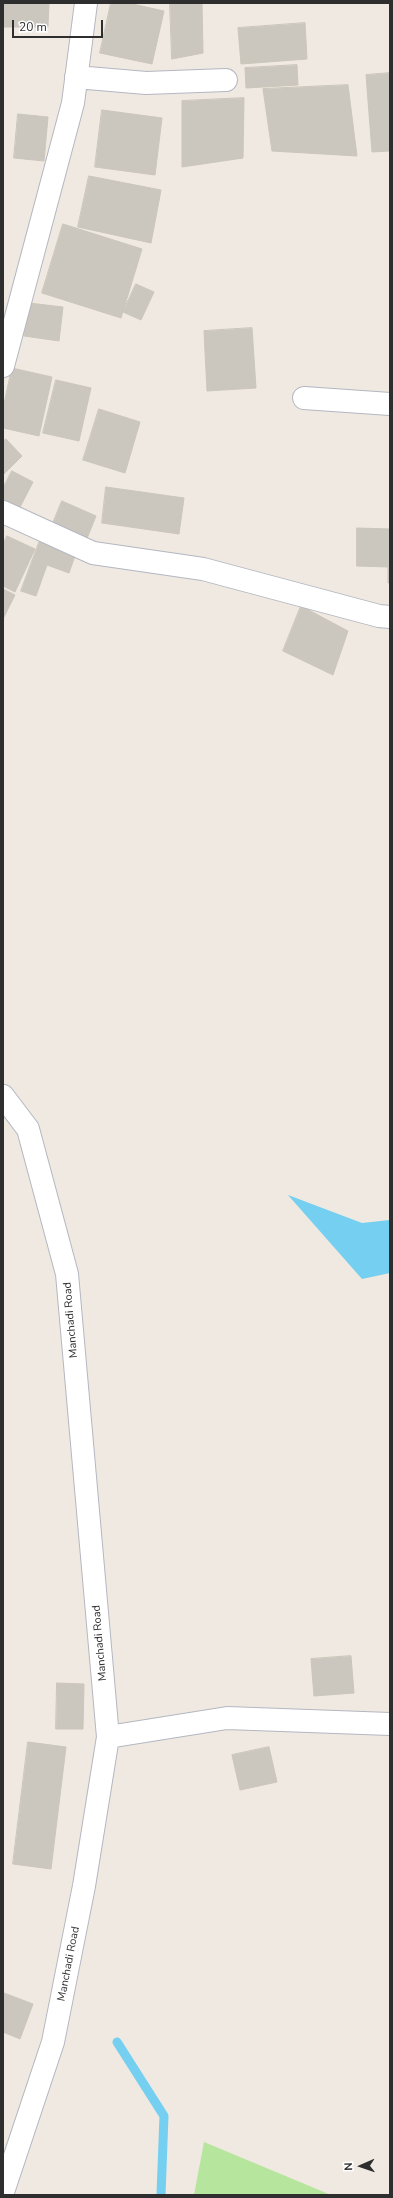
<!DOCTYPE html>
<style>
body{margin:0}
#map{position:relative;width:393px;height:2198px;overflow:hidden;background:#efe9e1;font-family:"Nunito Sans",sans-serif}
canvas{display:block}
.frame{position:absolute;inset:0;border:4px solid #2e2e2e;pointer-events:none}
.north{position:absolute;left:341px;top:2146px;width:40px;height:40px;-webkit-text-stroke:3px #fff;paint-order:stroke;rotate:268deg;font-size:11px;font-weight:700;line-height:16px;text-align:center;color:#2e2e2e}
.north::after{content:'';display:block;margin:auto;width:14px;height:18px;background:#2e2e2e;clip-path:polygon(50% 0,100% 100%,50% 72%,0 100%)}
.scale{position:absolute;left:12px;top:20px;width:91px;height:18px;box-sizing:border-box;border:2px solid #2e2e2e;border-top:0;padding-left:5px;font-size:12px;line-height:14px;white-space:nowrap;color:#2e2e2e;-webkit-text-stroke:3px #fff;paint-order:stroke}
</style>
<div id="map">
<canvas width="393" height="2198"></canvas>
<div class="frame"></div>
<div class="north">N</div>
<div class="scale">20 m</div>
</div>
<script>
const g = document.querySelector('canvas').getContext('2d');
g.lineJoin = 'round';
function paint(path, color) {
  g.fillStyle = color;
  g.fill(path, 'evenodd');
}
function stroke(path, color, width, dash) {
  g.strokeStyle = color;
  g.lineWidth = width;
  g.lineCap = dash ? 'butt' : 'round';
  g.setLineDash(dash || []);
  g.stroke(path);
}
function write(font, color, halo, rows, align = 'center') {
  g.font = font + ' "Nunito Sans",sans-serif';
  g.lineWidth = 4;
  g.setLineDash([]);
  g.textBaseline = 'middle';
  g.strokeStyle = halo;
  g.fillStyle = color;
  for (const [text, x, y, turn = 0] of rows) {
    g.save();
    g.translate(x, y);
    g.rotate((+turn || 0) * Math.PI / 180);
    g.textAlign = isNaN(turn) ? turn : align;
    if (halo) g.strokeText(text, 0, 0);
    g.fillText(text, 0, 0);
    g.restore();
  }
}
paint(new Path2D(`
 M204 2142 331 2195H194Z`), '#b6e59e');
paint(new Path2D(`
 M288 1195 362 1223 390 1220V1273L362 1279Z`), '#75cff0');
stroke(new Path2D(`
 M117 2042 164 2116 161 2195`), '#75cff0', 9);
const building = new Path2D(`
 M3 3H49L48 27H3Z
 M111 3H128L164 11 152 64 100 53Z
 M170 3H202L203 53 172 59Z
 M305 23 307 59 241 64 238 28Z
 M297 65 298 85 246 88 245 68Z
 M390 73V151L372 152 366 75Z
 M348 85 357 156 272 151 263 89Z
 M244 98 243 158 182 167V101Z
 M102 110 162 118 155 175 95 167Z
 M18 114 48 117 44 161 14 158Z
 M89 176 161 190 151 243 78 227Z
 M63 224 142 249 121 318 42 293Z
 M136 284 154 292 141 320 123 312Z
 M29 303 63 307 59 341 24 336Z
 M252 328 256 388 207 391 204 331Z
 M12 368 52 377 39 436 3 428V409Z
 M56 380 91 388 79 441 43 433Z
 M99 409 140 422 125 473 83 460Z
 M6 439 22 456 3 475V442Z
 M12 471 33 482 17 513 3 505V488Z
 M106 487 184 498 179 534 102 523Z
 M62 501 96 516 86 541 51 528Z
 M357 528 390 529V583H388V567L357 566Z
 M7 536 35 549 15 592 3 586V545Z
 M40 540 76 553 69 573 47 565 36 596 21 591Z
 M3 589 15 595 3 619Z
 M301 606 348 631 333 675 283 651Z
 M351 1656 354 1693 314 1696 311 1659Z
 M57 1683 84 1684 83 1729H56Z
 M28 1742 66 1747 51 1869 13 1864Z
 M269 1747 277 1782 240 1790 232 1755Z
 M4 1993 33 2004 20 2039 3 2032Z`);
paint(building, '#cbc7bf');
stroke(building, '#cbc5ba', 1);
const minor = new Path2D(`
 M76 77 146 83 226 80
 M3 366 73 103 86 3
 M304 398 390 404
 M3 512 93 553 203 569 379 616 390 617
 M3 1096 28 1129 67 1274 108 1737 84 1886 53 2042 3 2192
 M108 1737 227 1718 390 1724`);
stroke(minor, '#b4b7c1', 24);
stroke(minor, '#fff', 22);
write('11px', '#2e2e2e', '#fff', [
 ["Manchadi Road",71,1320,-95],
 ["Manchadi Road",100,1643,-95],
 ["Manchadi Road",69,1964,-79]
]);
</script>
